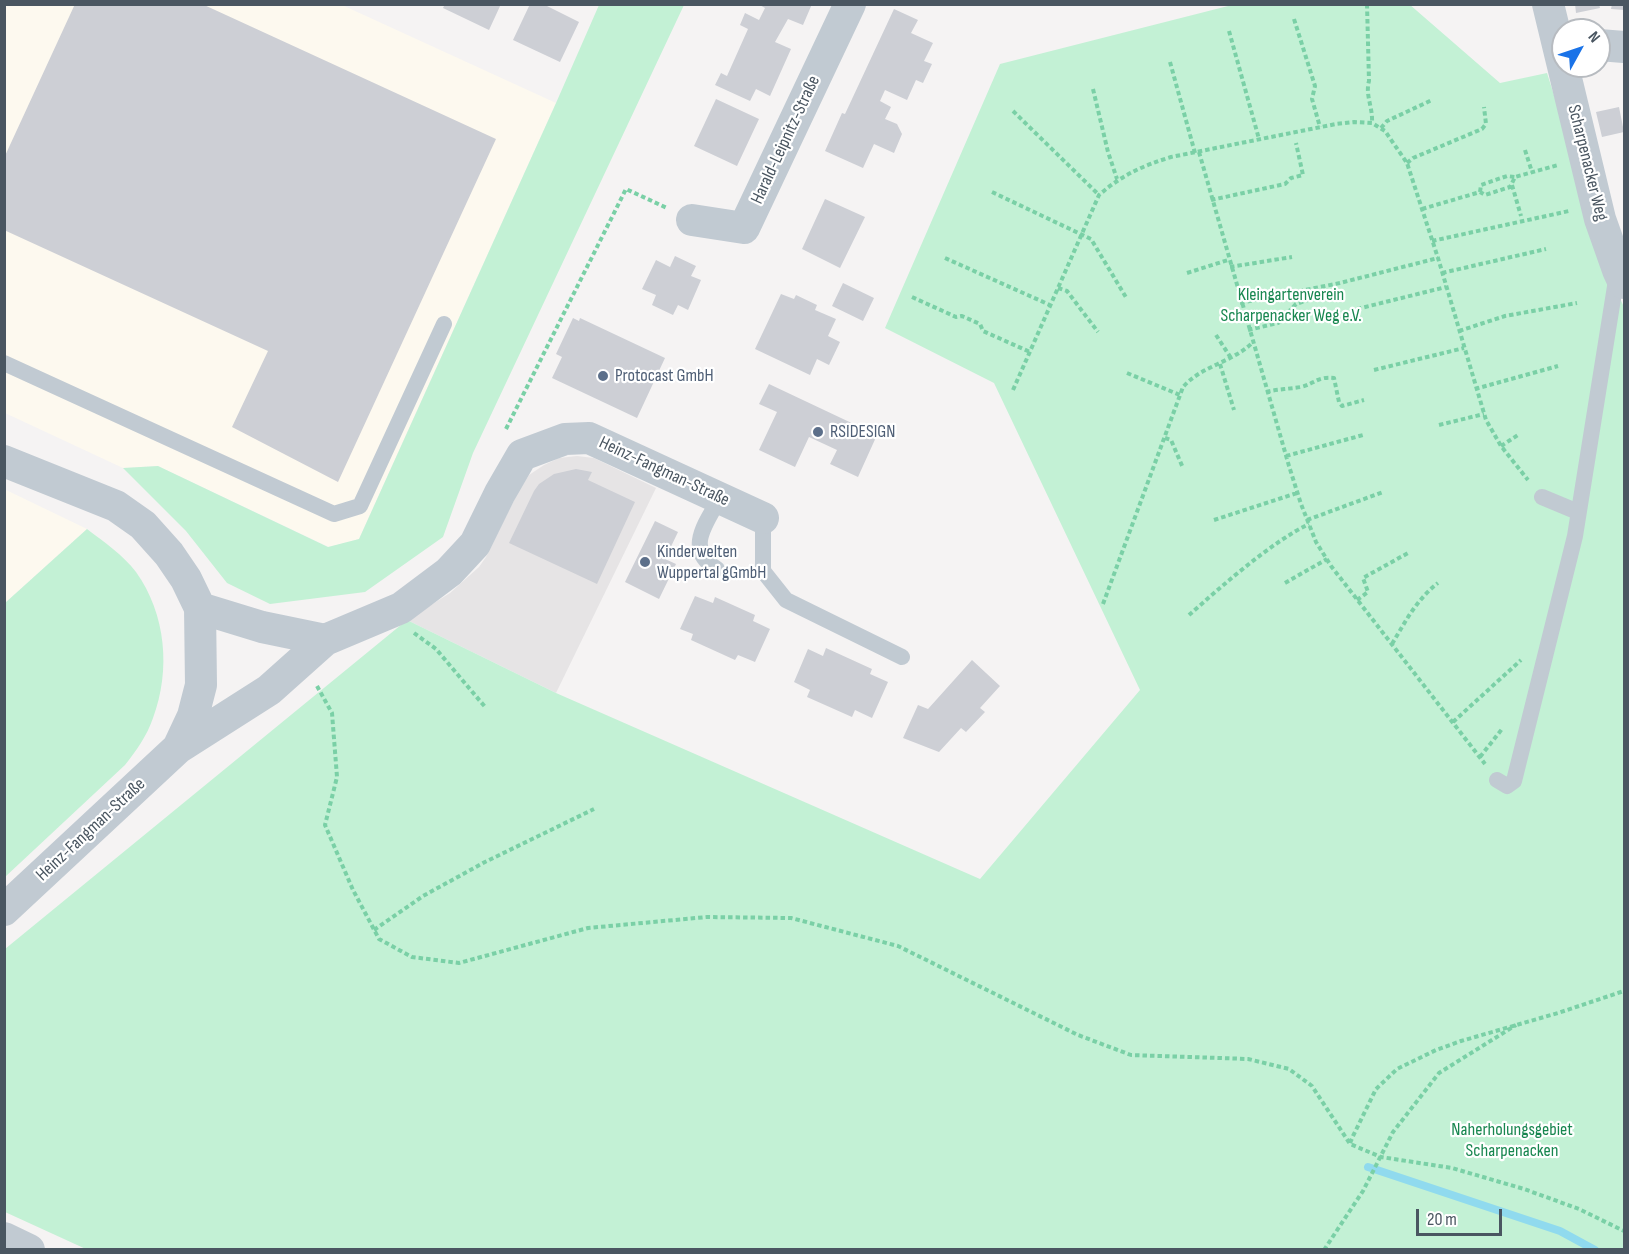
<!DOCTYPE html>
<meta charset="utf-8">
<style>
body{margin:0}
#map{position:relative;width:1629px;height:1254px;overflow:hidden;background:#f5f3f3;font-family:"Sofia Sans Condensed",sans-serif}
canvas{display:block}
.frame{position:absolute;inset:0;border:6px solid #4a5661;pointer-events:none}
.north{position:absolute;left:1551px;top:18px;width:60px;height:60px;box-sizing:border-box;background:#fff;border:2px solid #b7bbc0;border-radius:50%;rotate:50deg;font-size:16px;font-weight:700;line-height:24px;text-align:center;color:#4a5661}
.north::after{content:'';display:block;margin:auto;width:21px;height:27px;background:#1a73e8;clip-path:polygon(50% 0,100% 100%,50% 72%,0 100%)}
.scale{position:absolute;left:1416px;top:1209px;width:86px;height:27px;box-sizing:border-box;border:3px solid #4a5661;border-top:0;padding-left:8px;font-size:18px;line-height:21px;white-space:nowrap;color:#4a5661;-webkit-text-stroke:4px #fff;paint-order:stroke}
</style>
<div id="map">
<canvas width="1629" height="1254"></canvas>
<div class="frame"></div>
<div class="north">N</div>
<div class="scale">20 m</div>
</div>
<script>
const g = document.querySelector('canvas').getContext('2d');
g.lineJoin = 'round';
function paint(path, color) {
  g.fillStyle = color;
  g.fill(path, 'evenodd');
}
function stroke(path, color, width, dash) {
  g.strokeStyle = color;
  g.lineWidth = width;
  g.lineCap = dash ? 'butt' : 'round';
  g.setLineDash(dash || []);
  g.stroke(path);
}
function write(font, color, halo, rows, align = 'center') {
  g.font = font + ' "Sofia Sans Condensed",sans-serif';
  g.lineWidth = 4.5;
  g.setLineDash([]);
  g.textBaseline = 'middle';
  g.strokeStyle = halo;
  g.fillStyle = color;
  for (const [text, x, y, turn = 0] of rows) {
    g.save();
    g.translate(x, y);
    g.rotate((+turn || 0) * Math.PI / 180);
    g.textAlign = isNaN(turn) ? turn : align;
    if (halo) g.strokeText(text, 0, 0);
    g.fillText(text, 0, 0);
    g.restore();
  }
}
paint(new Path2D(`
 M5 5H342L556 103 359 539 329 547 158 466 123 468 5 413Z
 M4 489 87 529 5 603H4Z`), '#fdf9ef');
paint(new Path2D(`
 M577 456 594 458 656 488 556 693 407 620 450 593 479 567 486 557 518 492 529 475 544 465 559 458Z`), '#e6e4e5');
paint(new Path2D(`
 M1409 4 1500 83 1547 73 1616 290 1624 307V1249L88 1250 5 1212V949L407 620 556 693 980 879 1140 690 994 383 885 328 1000 64 1232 5Z
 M599 5H684L473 453 443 537 365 592 270 604 227 583 186 531 123 468 158 466 328 547 359 539 556 103Z
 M87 529C104 542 123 555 136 572 166 614 171 670 153 718 147 736 136 751 125 765L5 877V603Z`), '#c3f1d5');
stroke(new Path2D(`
 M1368 1167 1560 1231 1595 1250`), '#90daee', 8);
paint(new Path2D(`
 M75 4H202L496 139 338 482 232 427 268 351 4 230V158Z
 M445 4H501L489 30 443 8Z
 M530 4H543L579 22 560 62 513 40Z
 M758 4H812L803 25 788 19 775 42 791 49 770 96 756 89 750 101 715 85 721 73 727 76 748 29 740 25 745 13 759 20 765 8Z
 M1575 4H1599L1600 8 1576 13Z
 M1612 4H1624V10L1611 9Z
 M894 9 918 20 911 33 933 43 924 61 932 64 923 83 916 80 907 100 885 90 880 101 891 107 885 119 897 124 902 134 894 153 874 144 863 168 825 151 842 113 845 114Z
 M716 99 759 119 737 166 694 146Z
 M1619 107 1624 132 1602 137 1596 112Z
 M825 199 865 217 840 268 802 249Z
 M675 256 696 266 691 276 701 280 688 310 678 305 673 315 652 305 656 295 642 289 656 260 670 267Z
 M843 283 874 298 863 321 832 306Z
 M781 294 794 299 796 295 817 305 815 310 836 319 828 336 840 342 829 365 817 359 810 375 755 349Z
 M573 318 579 321 580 318 665 358 637 418 552 378 562 357 556 354Z
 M769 384 877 435 858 477 830 464 837 450 809 437 795 467 759 450 777 412 759 404Z
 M576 469 592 472 588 480 635 502 597 584 509 543 534 491 539 484 554 474Z
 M655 521 678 532 665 559 676 564 659 599 625 582Z
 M695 596 713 603 715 597 755 615 753 621 770 629 755 662 738 655 735 660 691 640 693 634 680 629Z
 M826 648 872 669 870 674 888 682 872 718 855 710 852 717 807 697 810 690 794 682 808 649 823 656Z
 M972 660 1000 686 980 708 985 712 966 732 961 728 939 752 903 738 918 705 928 709Z`), '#cdcfd5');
stroke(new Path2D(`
 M1367 4 1369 81C1365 95 1373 107 1372 123
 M1294 19 1315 86 1312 99 1320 127
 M1229 31 1259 139
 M1170 62 1195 153
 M1093 89 1108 152 1117 179
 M1013 111 1099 195
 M1381 128 1387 121 1432 100
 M1525 150 1532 172
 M1199 152 1289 466 1301 504 1316 542 1331 566 1485 764
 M1407 163 1413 158 1482 129 1486 124 1484 107
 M1512 185 1521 216
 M992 192 1091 239 1127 299
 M1480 192 1481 185 1507 176 1515 177
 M1211 200 1285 184 1291 178 1303 175 1296 143
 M1422 209 1480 192 1485 195 1510 187 1515 177 1558 165
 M1432 241 1569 211
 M945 258 1050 305
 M1230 267 1292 257
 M1187 273 1228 260
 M1442 273 1546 249
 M1058 288 1067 291 1098 332
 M912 297 956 317 962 316 980 324 983 331 1030 352
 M1240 303 1340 283 1438 258
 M1357 309 1446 287
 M1248 330 1278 323 1296 304 1311 299
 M1459 331 1505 316 1577 303
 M1216 335 1231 358
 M1220 364 1234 410
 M1374 370 1464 348
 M1127 373 1180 395
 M1475 389 1558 366
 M1013 390 1099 195C1122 175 1142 166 1171 157L1336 124 1354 122 1372 123 1385 131 1407 163 1438 258 1486 420 1501 446 1528 480
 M1266 392C1278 389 1289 389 1301 387 1314 384 1318 376 1334 378L1339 402 1342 406 1364 400
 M1439 425 1484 414
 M506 429 626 189 667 208
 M1165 438 1171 440 1183 468
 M1501 446 1518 435
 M1286 456 1363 435
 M1214 520 1297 493
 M1307 520 1383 492
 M1285 583 1327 559
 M1357 600 1368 592 1363 578 1408 553
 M1103 604 1183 387C1201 366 1233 362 1252 343
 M1189 615C1222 586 1270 543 1309 524
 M414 633 436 649 486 708
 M1392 644C1405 622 1417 599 1438 583
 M317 686 332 713 337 777 325 825 353 890 379 939 412 957 459 963 588 928 707 917 791 918 898 946 1078 1035 1131 1055 1248 1059 1289 1069 1312 1086 1350 1144 1381 1157 1452 1168 1524 1189 1579 1209 1624 1231
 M1453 722 1521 660
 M1480 757 1502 729
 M374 930 423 896 485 862 594 809
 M1350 1143 1353 1136 1376 1089 1397 1069 1436 1050 1461 1041 1558 1013 1624 991
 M1324 1250 1363 1191 1393 1132 1439 1073 1516 1025`), '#7ad0a6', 4, [4.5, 3]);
stroke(new Path2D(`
 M4 363 334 514 360 506 444 324
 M1542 497 1578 512
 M763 518V571L786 600 902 657
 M717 569C684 550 706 523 720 498
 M1497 780 1507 786 1514 781 1575 536 1617 274`), '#c1cad2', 16);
stroke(new Path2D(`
 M1548 4 1600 219 1618 270 1624 283
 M1599 45 1624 47
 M692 220 744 228 850 4
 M4 461 116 506 143 525 169 554 186 579 200 608 201 685 193 716 178 748 4 910
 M200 608 262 627 325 640 401 608 449 572 475 544 500 493 522 455 565 439 589 438 763 518
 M178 748 269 690 325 640
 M4 1238 29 1250`), '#c1cad2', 32);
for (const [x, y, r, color] of [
 [603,376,6,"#5c6f8a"],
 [818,432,6,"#5c6f8a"],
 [645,562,6,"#5c6f8a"]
]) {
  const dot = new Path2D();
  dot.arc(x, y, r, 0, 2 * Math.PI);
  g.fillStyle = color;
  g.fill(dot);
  stroke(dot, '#fff', 2);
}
write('18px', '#4a5661', '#fff', [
 ["Harald-Leipnitz-Straße",786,140,-65],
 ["Scharpenacker Weg",1587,163,76],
 ["Heinz-Fangman-Straße",664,472,25],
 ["Heinz-Fangman-Straße",91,830,-43]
]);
write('18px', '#17864f', '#fff', [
 ["Kleingartenverein",1291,295],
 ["Scharpenacker Weg e.V.",1291,316],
 ["Naherholungsgebiet",1512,1130],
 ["Scharpenacken",1512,1151]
]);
write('18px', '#4e5e75', '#fff', [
 ["Protocast GmbH",615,376],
 ["RSIDESIGN",830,432],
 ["Kinderwelten",657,552],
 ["Wuppertal gGmbH",657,573]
], 'left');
</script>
